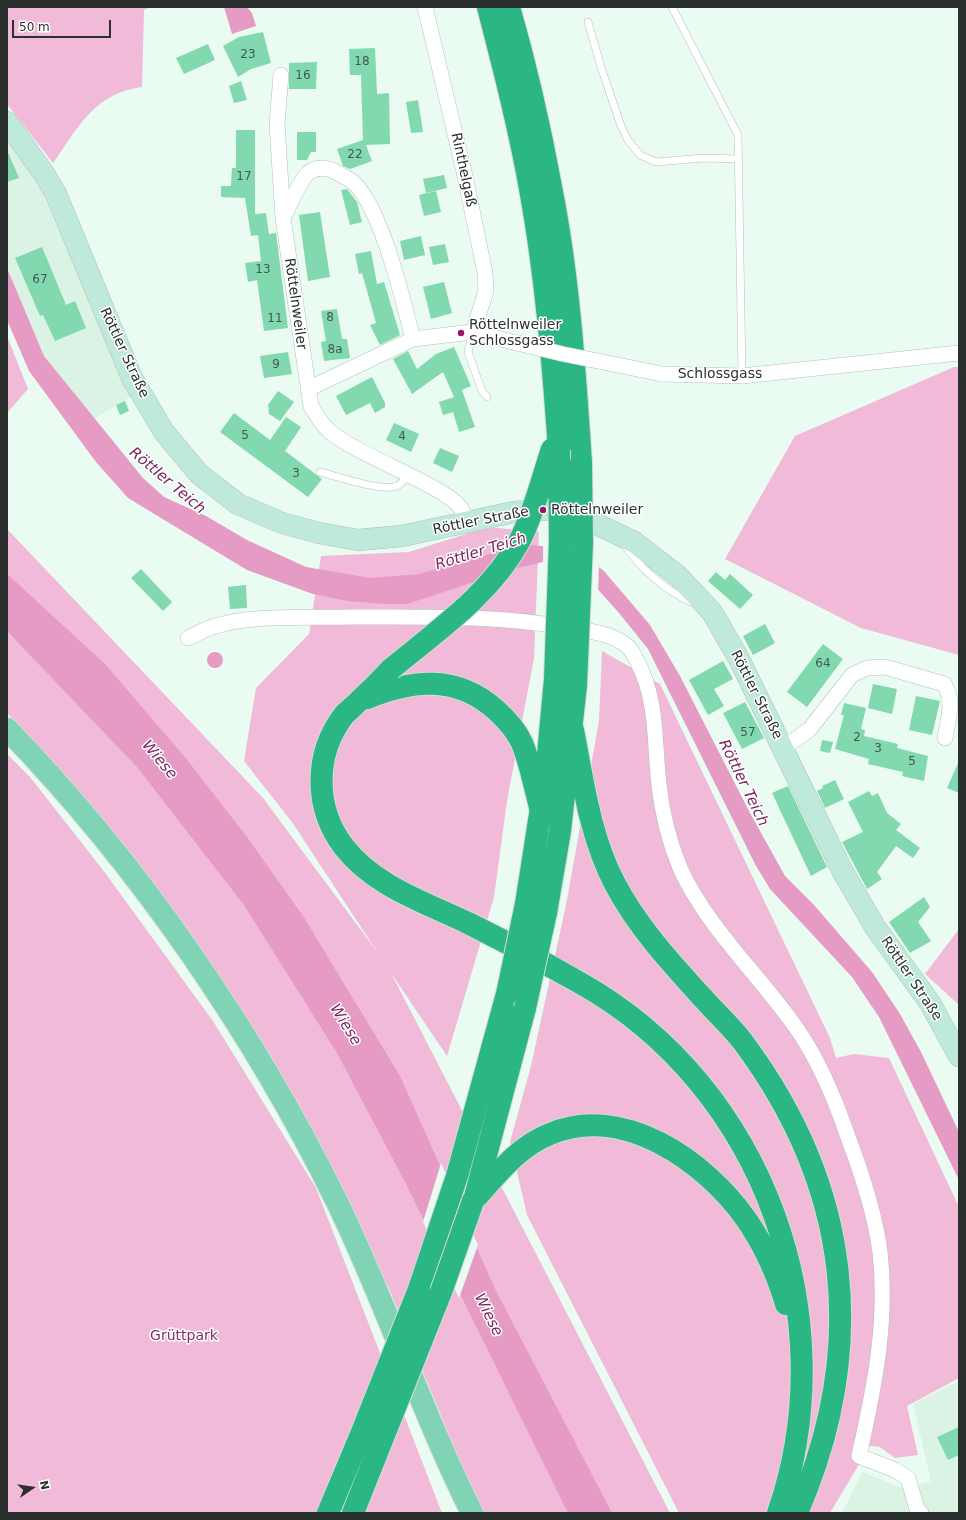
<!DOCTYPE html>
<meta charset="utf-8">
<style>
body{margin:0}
#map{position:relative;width:966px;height:1520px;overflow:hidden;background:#eafbf2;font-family:"DejaVu Sans",sans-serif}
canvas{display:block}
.frame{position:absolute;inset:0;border:8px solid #2a302d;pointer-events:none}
.north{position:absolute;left:12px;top:1468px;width:40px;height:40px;-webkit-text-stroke:3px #fff;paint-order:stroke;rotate:77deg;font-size:11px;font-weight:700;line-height:16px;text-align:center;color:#2a302d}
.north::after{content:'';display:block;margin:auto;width:14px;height:18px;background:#2a302d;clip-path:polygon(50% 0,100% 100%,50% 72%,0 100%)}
.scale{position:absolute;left:12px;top:20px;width:99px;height:18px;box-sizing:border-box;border:2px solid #2a302d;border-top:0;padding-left:5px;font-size:12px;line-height:14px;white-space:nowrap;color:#2a302d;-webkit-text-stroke:3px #fff;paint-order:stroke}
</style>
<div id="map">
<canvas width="966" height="1520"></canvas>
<div class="frame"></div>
<div class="north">N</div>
<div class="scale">50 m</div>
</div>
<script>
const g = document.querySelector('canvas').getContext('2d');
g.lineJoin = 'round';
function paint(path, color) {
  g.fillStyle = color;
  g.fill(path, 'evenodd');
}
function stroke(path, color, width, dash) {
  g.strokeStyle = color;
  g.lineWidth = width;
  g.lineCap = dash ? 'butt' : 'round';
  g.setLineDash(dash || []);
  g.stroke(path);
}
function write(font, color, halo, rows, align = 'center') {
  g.font = font + ' "DejaVu Sans",sans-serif';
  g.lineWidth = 3;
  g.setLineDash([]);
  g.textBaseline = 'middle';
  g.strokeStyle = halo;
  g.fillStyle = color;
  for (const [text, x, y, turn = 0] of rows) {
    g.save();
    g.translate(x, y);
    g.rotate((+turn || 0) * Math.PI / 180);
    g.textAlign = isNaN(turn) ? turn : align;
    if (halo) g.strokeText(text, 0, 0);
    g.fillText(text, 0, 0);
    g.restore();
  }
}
paint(new Path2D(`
 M7 122 45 175 140 391 94 419 44 356 7 268Z
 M959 1381V1513H842L862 1472 904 1489 931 1481 913 1404Z`), '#daf3e5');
paint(new Path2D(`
 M7 7H151L144 10 142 87C94 93 78 128 53 163L7 104Z
 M7 336 28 389 7 413Z
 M954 367H959V655L861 628 725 559 795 436Z
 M488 527 539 532 534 658 507 801 494 897 447 1056 391 973 670 1513H481L390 1291 333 1170 304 1118 172 910 95 810 7 713V529L263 798 378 953 292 822 244 761 256 688 309 634 321 556 409 552Z
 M602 651 660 684 830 1038 836 1058 854 1054 889 1058 959 1207V1378L907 1406 918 1455 895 1458 880 1447 870 1446 830 1513H679L527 1215 510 1142 531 1066 566 905 599 721Z
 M7 754 30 777 103 870 213 1021 316 1188 442 1513H7Z
 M959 929V1005L925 974Z`), '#f1bad8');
paint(new Path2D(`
 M224 7H247L252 13 256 26 232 34Z
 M7 268 44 356 143 478 164 497 206 516 247 540 306 567 371 578 419 574 493 553 532 545 571 549 603 570 650 625 680 676 750 813 785 876 814 905 872 972 900 1014 921 1052 959 1132V1180L879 1017 852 977 770 889 755 864 648 649 619 613 593 584 575 573 543 562 517 568 407 604H384L348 601 313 594 247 570 128 498 96 462 29 371 7 320Z
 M7 574 105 664 188 761 247 837 303 916 400 1076 496 1291 612 1513H568L404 1180 337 1053 244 905 137 767 7 631Z
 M207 660a8 8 0 1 1 16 0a8 8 0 1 1-16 0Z`), '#e59bc4');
paint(new Path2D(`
 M543 544 572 547 599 564 598 593 592 586 574 574 543 565Z
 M441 1163 478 1245 459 1298 423 1222Z`), '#eafbf2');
paint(new Path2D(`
 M263 32 271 63 251 69 238 77 223 46 239 37Z
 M208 44 215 60 184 74 176 58Z
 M375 48 377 94 389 93 390 144 366 145 372 161 350 169 343 166 337 149 363 140 361 75H350L349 49Z
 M317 62 316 89H289V63Z
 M241 81 247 100 234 103 229 86Z
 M418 100 423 132 411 133 406 102Z
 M236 130H255V214L266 213 269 234 276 233 288 328 264 331 257 280 248 282 245 263 261 261 258 235 251 236 245 198 221 197V186H231L232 168H236Z
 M297 132H316V152H311L307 160H297Z
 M7 150 19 178 7 182Z
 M444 175 447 188 426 193 423 179Z
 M347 189 357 202 362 222 350 225 341 190Z
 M436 191 441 212 424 216 419 195Z
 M320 212 330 277 308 281 299 215Z
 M421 236 425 255 404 260 400 241Z
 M445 244 449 262 433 265 429 247Z
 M42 247 66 305 75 301 86 328 55 341 43 315 40 316 15 258Z
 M371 251 377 284 384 282 400 335 380 345 370 325 376 323 362 273 359 274 355 254Z
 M444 282 452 313 431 319 423 287Z
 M337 309 342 339H347L350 358 324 361 321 342 326 341 321 311Z
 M454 347 471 386 462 390 475 427 459 432 453 412 443 415 439 402 454 397 443 372 412 394 393 359 408 351 417 369 436 354Z
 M288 352 292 374 264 378 260 356Z
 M372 377 385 403V407L375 413 370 403 346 415 336 396Z
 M278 391 294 402 280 421 269 414 268 405Z
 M125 401 129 411 120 415 116 405Z
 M234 413 270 440 286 417 301 427 285 451 322 479 308 497 220 432Z
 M394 423 419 434 411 452 386 440Z
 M440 448 459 456 452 472 433 463Z
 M141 569 172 602 163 611 131 578Z
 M716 572 725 580 730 574 753 595 740 609 708 581Z
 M246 585 247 608 230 609 228 587Z
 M765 624 775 643 753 655 743 636Z
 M823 644 843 659 807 707 787 692Z
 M723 661 733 679 714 689 724 706 708 715 689 680Z
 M873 684 897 689 892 714 868 708Z
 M916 696 940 701 932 735 909 730Z
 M745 702 764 738 742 749 723 713Z
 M844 703 866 708 861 729 865 730 864 736 898 744 897 748 928 756 924 781 902 776 903 772 868 764 869 759 835 749 844 715H841Z
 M822 740 833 742 830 753 820 751Z
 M959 761V793L947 788Z
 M835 780 844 799 825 808 817 791 823 788 822 786Z
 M788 786 827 867 811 876 772 793Z
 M869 791 872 796 878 793 887 813 901 824 896 830 920 848 913 858 896 846 877 872 882 879 867 889 842 842 863 832 848 802Z
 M924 897 930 907 918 922 931 941 910 953 889 922Z
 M959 1427V1455L948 1460 937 1437Z`), '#82d8af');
const lane = new Path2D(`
 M672 7 738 135 742 376
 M588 22 601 67 621 126 628 140 640 155 656 162 704 158 738 159
 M473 332 468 352 482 391 487 397
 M320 472C336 476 382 492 397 486 401 484 405 479 409 476
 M623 543C641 569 664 590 693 603`);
const street = new Path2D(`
 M425 7 465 176 485 273 486 291 473 332
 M281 75 277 124 283 218 311 406C316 415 321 423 328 430 355 455 450 487 462 510 464 513 464 518 465 522
 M283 218C288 208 301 179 308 173 316 167 325 167 334 171 341 175 349 178 355 184 382 211 403 300 413 339
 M662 374 742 376 959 353
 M308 389 413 339 464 333 473 332 483 335
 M188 638C196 635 204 629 212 627 253 614 308 618 351 617 426 617 495 615 570 628 589 631 611 633 626 645 632 649 634 656 637 661 658 700 654 742 659 785 662 813 669 841 680 868 706 926 761 977 797 1029 820 1062 835 1099 848 1137 862 1174 875 1213 880 1252 888 1322 874 1389 859 1456L895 1470 908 1478 917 1509 921 1513
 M782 746 790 743 809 730 852 675 867 668 885 667 944 684C955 700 948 720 945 738`);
const secondary = new Path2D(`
 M7 122 45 175 56 194 132 378 164 432 199 474 238 504 282 523 319 533 358 540 402 536 514 512 556 509 580 516 634 542 678 576 711 611 716 619 739 659 843 872 875 927 930 1003 959 1056`);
const primary = new Path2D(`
 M7 729C139 865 255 1034 338 1204 387 1305 422 1413 472 1513`);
const highway = new Path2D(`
 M488 7C504 69 520 131 531 194 546 278 553 364 559 450
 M509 7C526 66 540 127 551 187 569 277 575 372 581 463
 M391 669C381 680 371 690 360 700 355 705 349 710 344 715 314 754 314 808 344 847 375 887 427 903 470 924 508 943 545 963 582 984 764 1087 846 1317 778 1513
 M367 698C413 679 457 675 496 710 506 719 516 730 522 743 531 765 535 789 541 811
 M573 730C583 781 590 837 615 884 637 926 670 962 702 997 715 1012 731 1026 743 1042 851 1187 869 1347 797 1513
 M526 904 546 776 555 679
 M546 913 560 831 576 685
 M475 1197 525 1008
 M473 1201C496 1176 517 1147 550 1134 623 1103 705 1161 746 1219 764 1245 777 1274 786 1304
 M419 1289 457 1176 507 994`);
stroke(lane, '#b1c2b9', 8);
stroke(street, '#b1c2b9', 16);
stroke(secondary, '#b1c2b9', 22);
stroke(primary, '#d9dad9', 24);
stroke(highway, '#d9dad9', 24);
stroke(lane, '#fff', 7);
stroke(street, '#fff', 15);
stroke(secondary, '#bfe9da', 21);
stroke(primary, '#80d4b5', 22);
stroke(highway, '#2bb783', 22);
const streetBridge = new Path2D(`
 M484 335 563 354 662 374`);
const highwayBridge = new Path2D(`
 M391 669C437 631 491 594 520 540 534 512 542 479 552 449
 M555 679 560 540 559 450
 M576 685 582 543 581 463
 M507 994 526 904
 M525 1008 546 913
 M328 1513 362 1432 419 1289
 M353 1513 441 1292 473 1201`);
stroke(streetBridge, '#b1c2b9', 16, []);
stroke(highwayBridge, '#d9dad9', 24, []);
stroke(streetBridge, '#fff', 15);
stroke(highwayBridge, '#2bb783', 22);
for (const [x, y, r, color] of [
 [461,333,4,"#97176e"],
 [543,510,4,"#97176e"]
]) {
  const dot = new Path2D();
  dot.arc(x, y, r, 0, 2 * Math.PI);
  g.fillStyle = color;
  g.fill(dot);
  stroke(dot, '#fff', 1.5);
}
write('12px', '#405a4e', null, [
 ["23",248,55],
 ["18",362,62],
 ["16",303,76],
 ["22",355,155],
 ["17",244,177],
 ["13",263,270],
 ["67",40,280],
 ["8",330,318],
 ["11",275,319],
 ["8a",335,350],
 ["9",276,365],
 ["5",245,436],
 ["4",402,437],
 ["3",296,474],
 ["64",823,664],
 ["57",748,733],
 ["2",857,738],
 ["3",878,749],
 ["5",912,762]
]);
write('14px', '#2a302d', '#fff', [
 ["Rinthelgaß",463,170,78],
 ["Röttelnweiler",295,304,82],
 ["Röttler Straße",124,353,65],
 ["Schlossgass",720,374],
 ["Röttler Straße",481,521,-11],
 ["Röttler Straße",756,695,63],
 ["Röttler Straße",911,979,56]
]);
write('14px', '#2a302d', '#fff', [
 ["Röttelnweiler",469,325],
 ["Schlossgass",469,341],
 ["Röttelnweiler",551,510]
], 'left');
write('14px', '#832f64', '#fff', [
 ["Grüttpark",184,1336]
]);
write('italic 15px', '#7a255b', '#fff', [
 ["Röttler Teich",167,481,40],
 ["Röttler Teich",481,552,-17],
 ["Wiese",159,760,50],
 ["Röttler Teich",743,783,64],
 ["Wiese",345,1025,58],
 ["Wiese",488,1315,64]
]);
</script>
